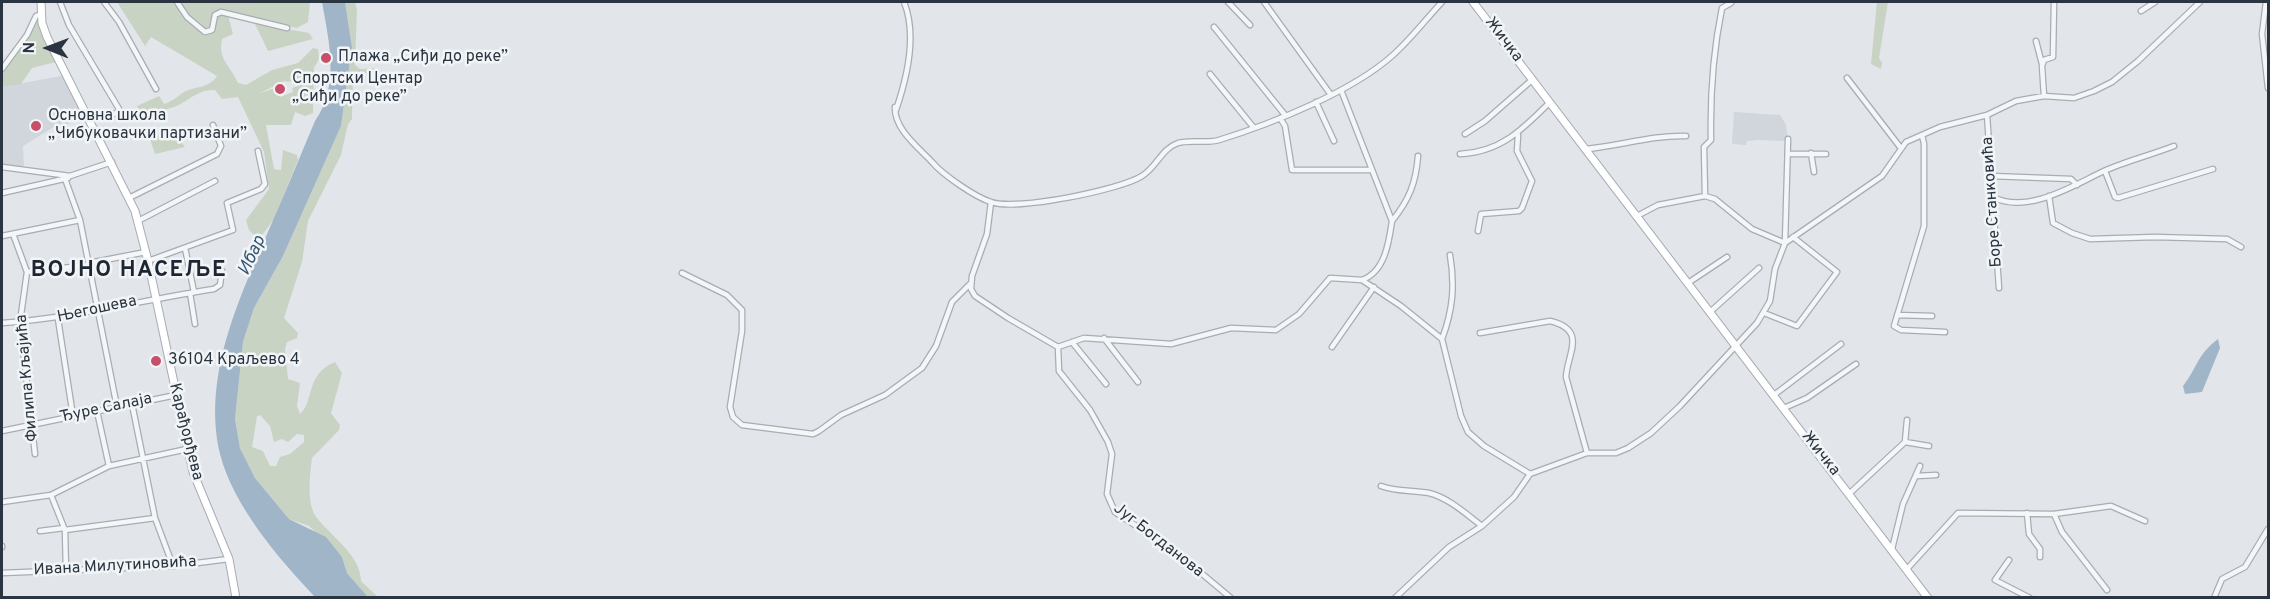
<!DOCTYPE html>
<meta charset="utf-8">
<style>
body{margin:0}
#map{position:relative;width:2270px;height:599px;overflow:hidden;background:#e2e6ea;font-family:Overpass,sans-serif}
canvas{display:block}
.frame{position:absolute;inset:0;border:3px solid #2b3541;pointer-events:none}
.north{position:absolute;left:18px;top:18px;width:60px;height:60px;-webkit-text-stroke:4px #f2f5f7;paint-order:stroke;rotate:271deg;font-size:16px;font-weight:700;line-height:24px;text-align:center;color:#2b3541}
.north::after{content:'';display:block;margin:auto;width:21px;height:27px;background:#2b3541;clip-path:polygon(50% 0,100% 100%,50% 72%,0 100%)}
</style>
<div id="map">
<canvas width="2270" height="599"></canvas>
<div class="frame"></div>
<div class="north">N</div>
</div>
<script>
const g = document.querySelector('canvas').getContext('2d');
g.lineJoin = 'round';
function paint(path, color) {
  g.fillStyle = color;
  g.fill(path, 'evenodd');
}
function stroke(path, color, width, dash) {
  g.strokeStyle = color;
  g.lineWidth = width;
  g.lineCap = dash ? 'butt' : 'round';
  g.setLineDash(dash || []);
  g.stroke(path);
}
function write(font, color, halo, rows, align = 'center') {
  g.font = font + ' Overpass,sans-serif';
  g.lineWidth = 5;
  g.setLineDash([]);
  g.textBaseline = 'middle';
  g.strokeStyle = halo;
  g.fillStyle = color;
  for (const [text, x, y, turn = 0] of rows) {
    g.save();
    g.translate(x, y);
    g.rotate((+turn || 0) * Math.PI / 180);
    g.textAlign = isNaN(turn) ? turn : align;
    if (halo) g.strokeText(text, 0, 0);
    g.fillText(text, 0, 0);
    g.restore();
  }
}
paint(new Path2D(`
 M66 75 89 118 52 128 23 146 24 170 2 167V87Z
 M1734 112 1780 115 1786 125 1788 141 1758 140 1747 141 1746 145 1732 144Z`), '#d1d5dc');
paint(new Path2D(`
 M117 2H310L308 22 297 28 288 26 287 29 309 33 313 39 268 51 253 20 228 15 233 34 222 39C218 60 230 65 238 83L246 85 272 70 298 63 313 48 318 49 319 59 314 68 313 113 305 116 295 112 291 125H266L274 169 281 170 283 150 297 155 298 160 274 219 262 235H254L249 230 246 220 269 189 264 152 238 97 222 99 215 90C198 89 189 101 174 107 164 111 151 111 140 113L137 106 159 96 164 104C172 101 175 99 181 94 193 85 208 90 217 76L151 37 145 46ZM284 81 294 82 298 86 292 88 293 92 280 97 275 88 258 94Z
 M345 2H355L357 10 355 65 360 69 376 68V75L359 72 353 75 352 119 348 124 341 155 308 221 302 262 284 318 298 333 297 338 287 342 285 349 288 379 300 383 297 406 300 414C314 403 305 374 335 362L342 373 331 413 340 425 339 430 312 458C310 474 306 505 317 518 332 537 361 556 361 581L378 597H368L347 573 342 557 309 526 289 519 255 478 240 448 235 419 243 342 254 308 283 256 341 126 352 47ZM260 415 270 426 274 442 282 439 288 442 297 434 304 435V442L290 454 280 457 276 466H270L263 451 252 447 257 416Z
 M1877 2H1888L1879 58 1882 63 1881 69 1871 64Z
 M40 18 56 62 32 68 21 84 2 87V71L35 19Z
 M172 130 185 147 155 154 150 139Z`), '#c9d3c4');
paint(new Path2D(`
 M322 2H345L352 47 341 126 283 256 254 308 243 342 235 419 240 448 255 478 289 519 326 537 342 557 347 573 368 597H315C280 560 233 506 220 454 201 372 243 291 274 218 288 186 301 154 315 121 340 85 329 42 322 2Z
 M2218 339 2220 348 2202 392 2185 394 2183 386C2198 367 2196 356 2218 339Z`), '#a0b6c8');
const street = new Path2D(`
 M60 2 69 25 119 109 117 113 90 120
 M104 2 119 22 156 89
 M177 2 187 17 205 32 212 30 215 15 221 12 287 28
 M1228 2 1250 25
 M1264 2 1331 95
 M2266 2 2262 34 2268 88
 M2141 11 2155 2
 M1214 27 1285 115
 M2036 41 2042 64
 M2 69 27 35 36 16 41 14
 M1210 74 1254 128
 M1847 78 1900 147
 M1341 90 1392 221C1389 242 1385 272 1362 280
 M2044 96 2042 66 2044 60 2053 57 2054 2
 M1316 102 1334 141
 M895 107C894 129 918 147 932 162 943 175 975 197 991 202 1016 211 1120 190 1142 176 1157 167 1161 149 1178 143 1191 139 1206 144 1219 140 1271 124 1352 92 1393 55 1411 39 1426 19 1442 2
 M896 110C907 78 917 34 904 2
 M1987 115 1999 288
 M1280 118 1285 126 1292 170H1372
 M1465 134 1485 121 1533 79
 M1922 135 1924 144V226L1894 326 1901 330 1945 332
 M1586 149C1620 146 1652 135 1686 136
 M1811 153 1814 172
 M1460 154C1501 152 1523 129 1550 102
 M1788 154H1826
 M2 167 70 176 112 162
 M2105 171 2115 197 2118 198 2213 169
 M64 176 80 220 117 407
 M1991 176 2071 179 2077 185
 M2 193 68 178
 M1705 196 1704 147 1711 140C1710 95 1713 52 1722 8L1731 3
 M2049 196 2053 223 2072 233 2090 239 2155 237 2227 239 2241 247
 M1993 197C2027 215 2074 185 2104 171 2126 161 2151 155 2174 146
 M129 198 217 154 221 146 213 125
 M991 202 987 234 972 276 971 289 975 296 1008 318 1058 347
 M1637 216 1658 205 1705 196 1715 199 1752 229 1785 243
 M138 221 215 181
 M1392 221C1409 200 1416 183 1418 156
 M1478 231 1481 214 1519 211 1522 208 1532 181 1517 151 1518 135
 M13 234 27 272 20 322 35 454
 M2 236 80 220
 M1785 243 1788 139
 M185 248 194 292
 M148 261 233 230 227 203 261 189 265 184 258 151
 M89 263 146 252
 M27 272 89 265
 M682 273 727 295 742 310V331L730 407 733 417 742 425 813 434 819 431 841 415 885 395 922 368 936 346 952 302 970 284
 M1688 283 1727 257
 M190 293 195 324
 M1710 312 1759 268
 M1764 313 1797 326 1837 272 1793 237
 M1897 315 1932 316
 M58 319 73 416
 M2 323C73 318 143 300 214 289L220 285 222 271
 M1480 333 1550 321C1588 330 1567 354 1566 377L1587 453
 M1104 338 1138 382
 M1442 339C1453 310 1455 285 1450 255
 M1072 342 1106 384
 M1058 347 1084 338 1171 344 1231 328 1276 330 1299 314 1330 278 1362 280 1401 306 1442 339 1461 416 1468 432 1484 446 1530 474
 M1058 347 1059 371 1090 410 1108 442 1112 454 1107 494 1115 512 1176 552 1231 598
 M1332 347 1374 287
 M1774 395 1841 344
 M132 404 155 518 173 566
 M1784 408 1807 398 1856 364
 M97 411 109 466
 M2 431 176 395
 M1905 442 1907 420
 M1917 476 1936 475
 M1381 486C1397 492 1412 490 1429 493 1449 498 1466 514 1482 526
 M1850 493 1905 442 1929 446
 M51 495 65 530 66 571
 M2 502 51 495 109 466 187 449
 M2027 513 2029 534 2040 549V557
 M2054 514 2062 532 2107 590
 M65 530 155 518
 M40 531 64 528
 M2 546V547
 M1892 549 1903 504 1920 466
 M2009 560 1995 580 2030 598
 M1907 569 1958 513 2054 514 2111 506 2145 521
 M2 573 173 566 229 559
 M1395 598 1449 547 1482 526 1514 497 1530 474 1587 453H1616L1628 448 1651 433 1680 406 1757 323 1770 301 1775 269 1785 243 1882 176 1906 142 1940 127 1987 115 2016 101 2044 96 2074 98 2094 91 2112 82 2138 61 2200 2
 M2214 598 2222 579 2245 567 2268 529`);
const secondary = new Path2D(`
 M41 2 42 23 47 37 135 211 148 261 193 472 229 559 236 598
 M1473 2 1928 598`);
stroke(street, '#a7adb4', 7);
stroke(secondary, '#a7adb4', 9);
stroke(street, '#f5f6f8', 4.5);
stroke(secondary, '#fff', 7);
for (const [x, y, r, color] of [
 [326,58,6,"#c74f6a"],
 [280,89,6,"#c74f6a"],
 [36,126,6,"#c74f6a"],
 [156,361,6,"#c74f6a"]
]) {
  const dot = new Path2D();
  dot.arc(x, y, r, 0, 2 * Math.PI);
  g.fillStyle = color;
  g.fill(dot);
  stroke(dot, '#f2f5f7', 2);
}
write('16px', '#2b3541', '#f2f5f7', [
 ["Жичка",1503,40,53],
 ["Боре Станковића",1993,202,-94],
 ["Његошева",97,310,-12],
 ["Филипа Кљајића",28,378,-95],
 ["Ђуре Салаја",106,409,-12],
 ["Карађорђева",185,432,76],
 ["Жичка",1820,454,52],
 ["Југ Богданова",1158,541,38],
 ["Ивана Милутиновића",115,567,-3]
]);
write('16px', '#2b3541', '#f2f5f7', [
 ["Плажа „Сиђи до реке”",338,58],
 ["Спортски Центар",292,80],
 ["„Сиђи до реке”",292,98],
 ["Основна школа",48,117],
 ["„Чибуковачки партизани”",48,135],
 ["36104 Краљево 4",168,361]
], 'left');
write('italic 18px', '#375673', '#f2f5f7', [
 ["Ибар",253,256,-65]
]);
g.letterSpacing = '1.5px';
write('bold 22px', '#1d2632', '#f2f5f7', [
 ["ВОЈНО НАСЕЉЕ",129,272]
]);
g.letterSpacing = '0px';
</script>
